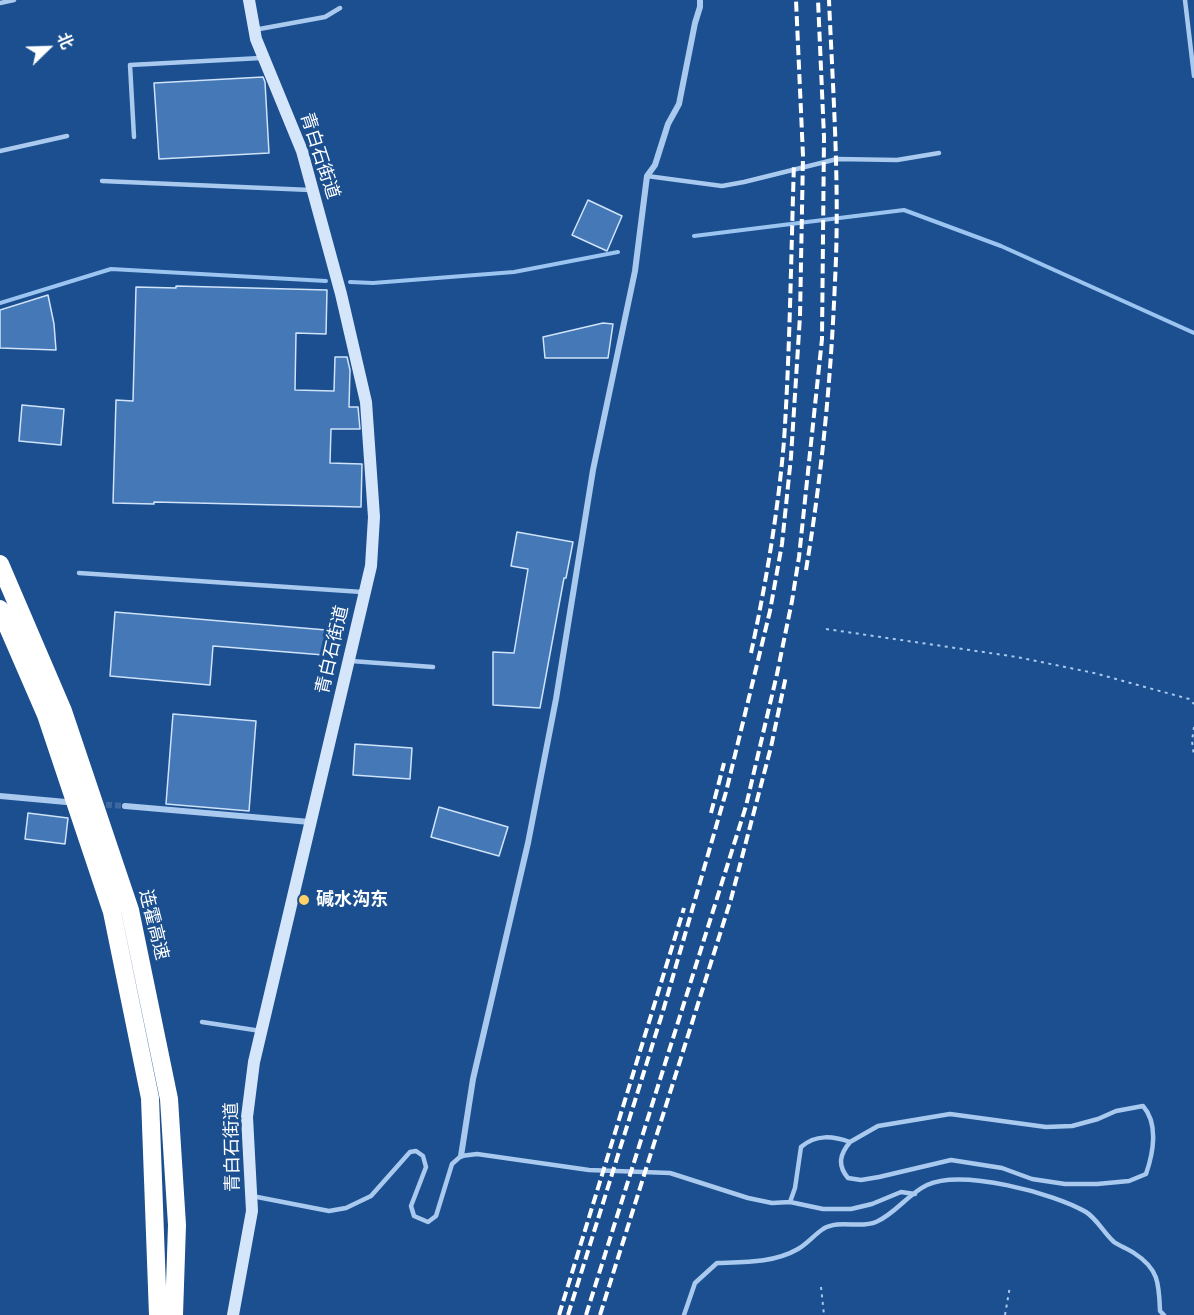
<!DOCTYPE html>
<meta charset="utf-8">
<style>
body{margin:0}
#map{position:relative;width:1194px;height:1315px;overflow:hidden;background:#1b4f8f;font-family:"DejaVu Sans","Noto Sans SC",sans-serif}
canvas{display:block}
.north{position:absolute;left:18px;top:18px;width:60px;height:60px;-webkit-text-stroke:4px #1b4f8f;paint-order:stroke;rotate:67deg;font-size:16px;font-weight:700;line-height:24px;text-align:center;color:#fff}
.north::after{content:'';display:block;margin:auto;width:21px;height:27px;background:#fff;clip-path:polygon(50% 0,100% 100%,50% 72%,0 100%)}
</style>
<div id="map">
<canvas width="1194" height="1315"></canvas>
<div class="north">北</div>
</div>
<script>
const g = document.querySelector('canvas').getContext('2d');
g.lineJoin = 'round';
function stroke(path, color, width, dash) {
  g.strokeStyle = color;
  g.lineWidth = width;
  g.lineCap = dash ? 'butt' : 'round';
  g.setLineDash(dash || []);
  g.stroke(path);
}
function paint(path, color) {
  g.fillStyle = color;
  g.fill(path, 'evenodd');
}
function write(font, color, halo, rows, align = 'center') {
  g.font = font + ' "DejaVu Sans","Noto Sans SC",sans-serif';
  g.lineWidth = 6;
  g.setLineDash([]);
  g.textBaseline = 'middle';
  g.strokeStyle = halo;
  g.fillStyle = color;
  for (const [text, x, y, turn = 0] of rows) {
    g.save();
    g.translate(x, y);
    g.rotate((+turn || 0) * Math.PI / 180);
    g.textAlign = isNaN(turn) ? turn : align;
    if (halo) g.strokeText(text, 0, 0);
    g.fillText(text, 0, 0);
    g.restore();
  }
}
stroke(new Path2D(`
 M694 236 904 210 1001 246 1194 333
 M350 282 373 283 514 272 618 252
 M0 303 111 269 326 281`), '#9cc4f0', 4);
const building = new Path2D(`
 M263 77 265 82 269 153 159 159 154 83Z
 M588 200 622 216 607 251 572 235Z
 M176 286 327 290 326 334 296 333 295 390 334 391 335 357H347L350 370 349 407H358L360 429H331L330 463 362 464 361 507 154 502V504L113 503 116 400 133 401 136 287 176 288Z
 M48 295 54 324 56 350 0 348V310Z
 M603 323 613 324 608 358H545L543 337Z
 M22 405 64 409 61 445 19 441Z
 M517 532 573 542 566 578H564L540 708 493 705V652L514 653 528 569 511 566Z
 M115 612 338 631 336 656 213 646 210 685 110 676Z
 M173 714 256 721 249 811 166 804Z
 M355 744 412 748 410 779 353 775Z
 M439 807 508 827 499 856 431 837Z
 M28 813 68 818 65 844 25 839Z`);
paint(building, '#4478b7');
stroke(building, '#cfe3fa', 1.5);
stroke(new Path2D(`
 M97 804 125 806`), '#3d69a0', 6, [6, 3]);
stroke(new Path2D(`
 M826 629 1017 657 1094 673 1189 699 1194 704
 M1194 727 1192 741 1194 756
 M821 1287 824 1315
 M1005 1315 1010 1286`), '#a9c9ee', 2, [3, 4.5]);
stroke(new Path2D(`
 M1185 0 1194 76
 M0 3 14 0
 M254 30 325 17 340 8
 M134 137 130 65 261 58
 M0 151 67 136
 M647 176 722 186 744 182 837 159 897 160 939 153
 M102 181 310 190
 M79 573 362 592
 M351 661 433 667
 M202 1022 261 1031
 M252 1196 329 1211 346 1208 371 1196 410 1152 416 1151 423 1156 426 1167 411 1206 414 1216 428 1222 436 1216 452 1164 461 1156 477 1154 589 1170 670 1173 748 1198 772 1203 790 1202 823 1209H851L872 1204 901 1192 915 1194
 M790 1202 795 1188 801 1147C816 1134 833 1136 850 1142L878 1126 950 1114 1046 1127 1072 1126 1098 1119 1116 1111 1143 1106C1159 1124 1153 1154 1146 1174L1129 1181 1097 1184H1065L1032 1179 1002 1168 951 1160 879 1177 861 1180 848 1178C837 1165 840 1154 850 1142
 M684 1315 695 1283 717 1263C744 1262 774 1263 798 1249 807 1244 814 1235 823 1229 839 1219 861 1229 876 1222 895 1214 908 1194 927 1185 962 1169 1054 1193 1086 1212 1097 1219 1104 1233 1114 1242 1120 1246 1128 1249 1134 1253 1159 1269 1159 1284 1160 1311L1164 1315`), '#a9c9ee', 4.5);
stroke(new Path2D(`
 M0 796 66 802
 M125 806 310 822
 M461 1156 473 1079 528 843 556 699 593 470 635 271 647 176 655 165 668 124 679 104 695 23 700 7V0`), '#a9c9ee', 6);
stroke(new Path2D(`
 M233 1315 252 1211 247 1117 254 1062 371 566 374 517 366 402 341 294 302 151 256 39 249 0`), '#d6e6fa', 12);
stroke(new Path2D(`
 M0 564 63 711 130 910 169 1099 177 1225 174 1315
 M0 609 46 715 112 912 150 1098 158 1315`), '#fff', 18);
stroke(new Path2D(`
 M806 570C822 474 831 378 835 281 840 188 833 93 829 0
 M751 653C766 583 778 512 784 441 790 349 791 256 794 163
 M711 813 724 763
 M559 1315 684 908
 M568 1315 663 1011 726 792 770 611 782 544 791 457 800 316 803 156 796 0
 M586 1315 746 806 777 674 792 601 799 557 822 339 824 137 818 0
 M600 1315 731 899 771 747 786 676`), '#fff', 4, [10, 4.5]);
for (const [x, y, r, color] of [
 [304,900,6,"#ffd166"]
]) {
  const dot = new Path2D();
  dot.arc(x, y, r, 0, 2 * Math.PI);
  g.fillStyle = color;
  g.fill(dot);
  stroke(dot, '#1b4f8f', 2);
}
write('18px', '#fff', '#1b4f8f', [
 ["青白石街道",319,156,72],
 ["青白石街道",333,650,-77],
 ["连霍高速",153,925,76],
 ["青白石街道",233,1147,-91]
]);
write('bold 18px', '#fff', '#1b4f8f', [
 ["碱水沟东",316,900]
], 'left');
</script>
